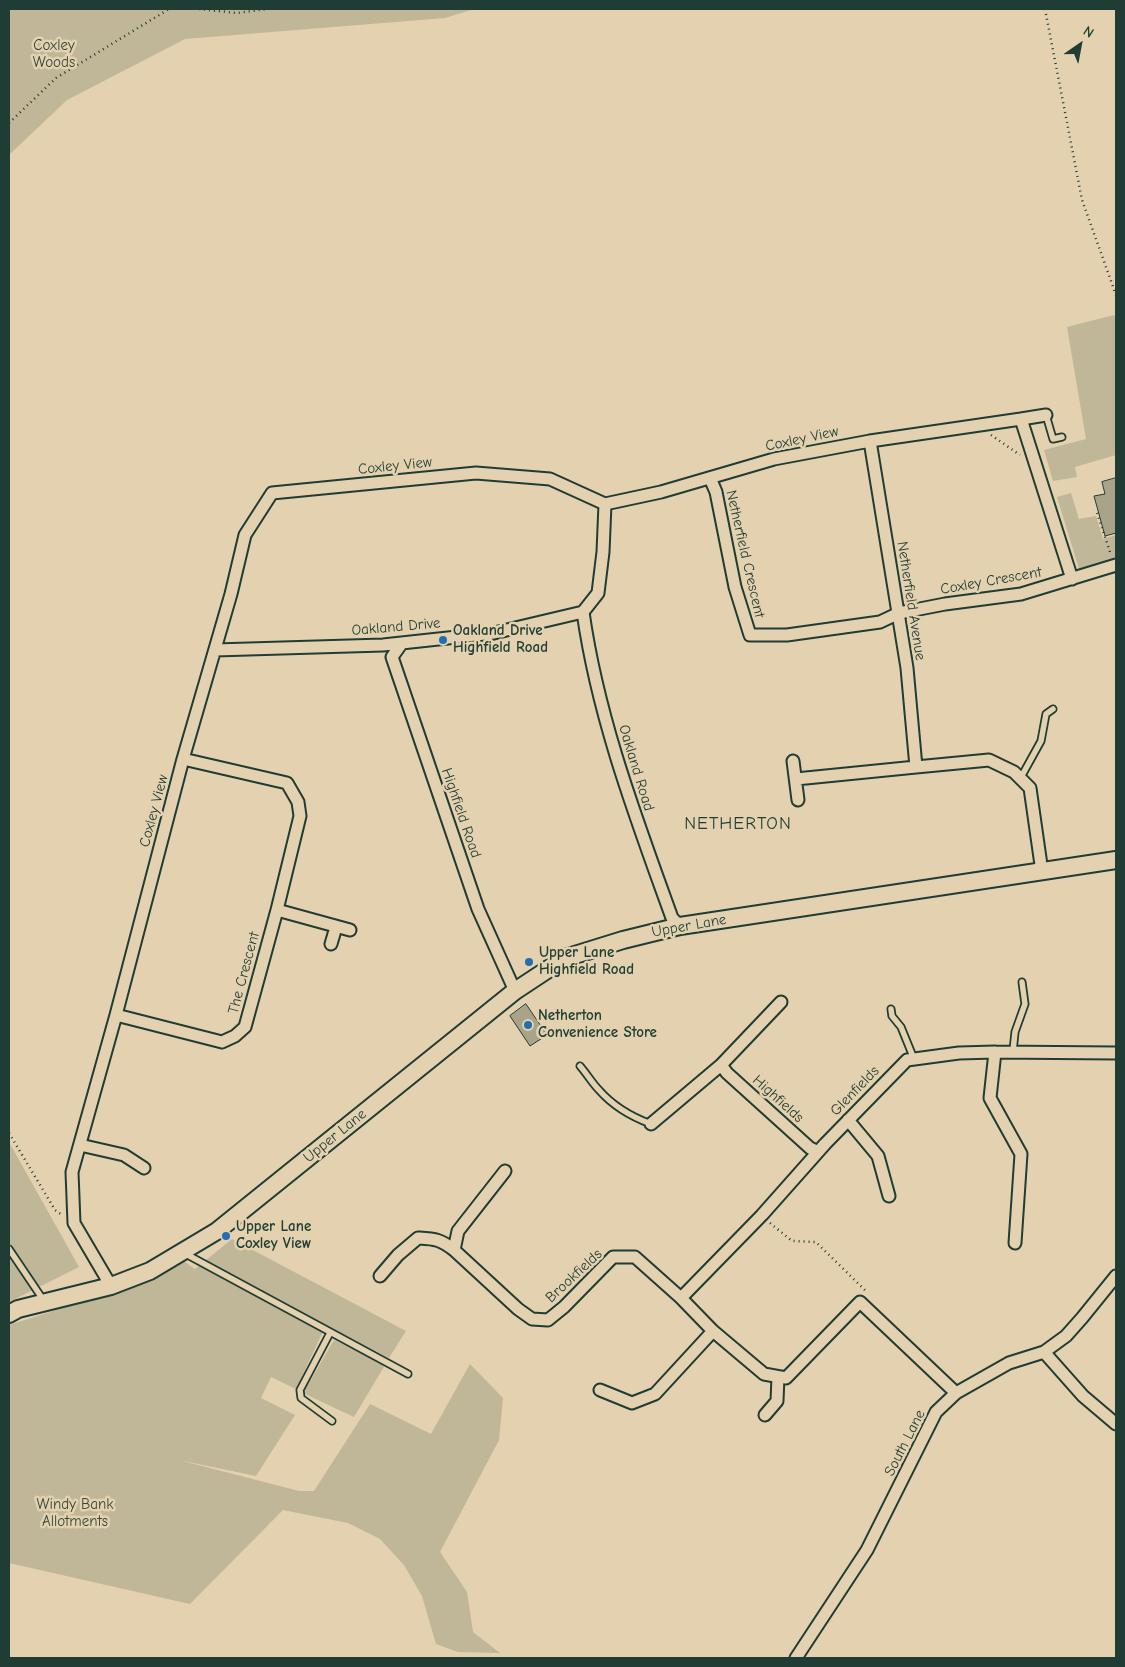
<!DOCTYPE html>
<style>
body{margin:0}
#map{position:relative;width:1125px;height:1667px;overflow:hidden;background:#e4d1af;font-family:"Comic Neue",sans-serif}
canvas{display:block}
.frame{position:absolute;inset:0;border:10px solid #1f3d34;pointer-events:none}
.north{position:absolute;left:1055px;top:20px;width:50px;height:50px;-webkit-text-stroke:4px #e4d1af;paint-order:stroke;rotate:33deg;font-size:14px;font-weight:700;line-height:20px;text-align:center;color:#1f3d34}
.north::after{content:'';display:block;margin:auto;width:18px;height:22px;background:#1f3d34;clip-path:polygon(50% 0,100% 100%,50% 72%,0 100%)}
</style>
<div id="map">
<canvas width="1125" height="1667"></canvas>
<div class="frame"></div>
<div class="north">N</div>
</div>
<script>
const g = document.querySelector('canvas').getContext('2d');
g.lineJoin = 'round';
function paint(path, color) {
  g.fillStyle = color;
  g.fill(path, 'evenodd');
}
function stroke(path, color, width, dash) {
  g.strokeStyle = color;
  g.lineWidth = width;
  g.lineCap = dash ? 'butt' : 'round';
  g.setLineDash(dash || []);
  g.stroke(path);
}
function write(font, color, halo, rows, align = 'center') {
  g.font = font + ' "Comic Neue",sans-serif';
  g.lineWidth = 5;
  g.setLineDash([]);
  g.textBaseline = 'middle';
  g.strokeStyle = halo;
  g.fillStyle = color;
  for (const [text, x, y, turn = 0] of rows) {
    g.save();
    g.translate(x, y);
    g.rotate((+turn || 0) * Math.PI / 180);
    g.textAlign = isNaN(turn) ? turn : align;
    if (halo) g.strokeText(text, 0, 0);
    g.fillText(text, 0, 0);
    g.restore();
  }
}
paint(new Path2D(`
 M9 9H474L445 18 185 39 67 100 9 155Z
 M1114 315 1116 319V455L1075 467 1077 477 1053 481 1044 450 1086 439 1067 327Z
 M1071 493 1079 519 1096 516 1103 539 1116 535V558L1080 572 1057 497Z
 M9 1142 79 1267 9 1302Z
 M232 1239 406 1331 389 1358 326 1325 296 1389 271 1377 261 1398 295 1415 256 1476 179 1460 299 1491H314L370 1404 431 1434 470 1364 503 1398 499 1440 440 1552 467 1592 473 1632 500 1653 458 1652 436 1644 422 1596 404 1565 380 1539 348 1523 283 1510 190 1604 9 1563V1325L136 1285 182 1260 195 1269Z
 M334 1340 385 1365 354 1417 303 1393Z`), '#c0b698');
const building = new Path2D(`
 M1116 478V533L1105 536 1094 496 1105 494 1102 482Z
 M526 1004 547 1035 530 1046 510 1016Z`);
paint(building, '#a8a389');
stroke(building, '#1f3d34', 1);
const lane = new Path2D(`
 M1046 415 1053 439 1062 437
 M1020 779 1041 741 1046 714 1053 709
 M891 1009 892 1016 901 1027 914 1059
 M1013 1051 1015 1032 1025 1004 1022 982
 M580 1066C587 1074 592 1083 599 1090 613 1106 632 1117 651 1124
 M9 1249 44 1301
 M184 1253 408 1374
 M330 1333 300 1390 301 1398 332 1421`);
const street = new Path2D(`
 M1021 419 1046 415
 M870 441 907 668 916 767 989 760 1014 772 1030 788 1042 872
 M710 478 716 492 735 587 750 635H787L880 622 899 613 945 604 1021 594 1116 565
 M583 612C598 718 636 818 672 918L680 926
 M402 643 392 657 478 909 515 991
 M215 650 383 645 494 633 583 612 598 593 603 552 605 504
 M793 761 798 800
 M796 779 916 767
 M277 910 350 930
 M331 944 336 927
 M781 1002 721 1065 727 1073 810 1148 818 1152
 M116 1015 222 1042 235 1036 245 1027 277 910 300 816 298 802 287 783 183 759
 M995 1052 990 1098 1021 1154 1015 1243
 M848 1120 878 1156 889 1196
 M651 1124 721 1065
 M80 1145 124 1155 144 1168
 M454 1250 458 1231 505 1171
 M380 1276 398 1255 418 1238C435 1239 440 1239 454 1250L518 1309 532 1319 548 1320 564 1307 613 1257H635L681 1298 713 1331 764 1374 786 1378 860 1302 956 1393
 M111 1286 74 1223 72 1172 116 1015 183 759 231 594 245 535 272 493 476 473 550 479 605 504 661 492 774 459 870 441 1021 419 1072 579
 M681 1298 762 1215 825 1144 907 1060 959 1053 995 1052 1116 1053
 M1044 1352 1083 1396 1116 1424
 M600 1390 632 1403 655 1394 713 1331
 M765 1415 777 1401 778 1377
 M796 1658 867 1550 936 1412 956 1393 1009 1363 1044 1352 1066 1336 1082 1318 1116 1276`);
const secondary = new Path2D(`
 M9 1314 18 1309 111 1286 150 1271 217 1231 515 991 565 958 623 940 680 926 1116 860`);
stroke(lane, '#1f3d34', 9);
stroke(street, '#1f3d34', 15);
stroke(secondary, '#1f3d34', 20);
stroke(new Path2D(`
 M199 9 237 13 267 9
 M1045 9 1082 200 1116 295
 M9 123 56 78 169 9
 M991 435 1020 455
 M1097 513 1111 555
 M9 1133 55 1210 62 1215
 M770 1223 792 1241 816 1242 866 1291`), '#1f3d34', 2.5, [1, 4]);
stroke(lane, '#e4d1af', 5.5);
stroke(street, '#e4d1af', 11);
stroke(secondary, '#e4d1af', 16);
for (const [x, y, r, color] of [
 [443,640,5,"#1f6fb2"],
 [529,962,5,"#1f6fb2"],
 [528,1025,5,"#1f6fb2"],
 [226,1236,5,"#1f6fb2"]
]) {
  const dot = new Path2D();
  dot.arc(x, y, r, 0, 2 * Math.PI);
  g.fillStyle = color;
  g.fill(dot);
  stroke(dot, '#e4d1af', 2);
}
write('15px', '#2f493e', '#e4d1af', [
 ["Coxley",54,46],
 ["Woods",54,63],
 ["Windy Bank",75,1505],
 ["Allotments",75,1522]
]);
write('15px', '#1f3d34', '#e4d1af', [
 ["Coxley View",802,439,-12],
 ["Coxley View",395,466,-6],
 ["Netherfield Crescent",745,554,77],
 ["Coxley Crescent",991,581,-10],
 ["Netherfield Avenue",911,601,81],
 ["Oakland Drive",396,627,-5],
 ["Oakland Road",636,768,73],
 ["Coxley View",154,811,-75],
 ["Highfield Road",461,813,71],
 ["Upper Lane",689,926,-10],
 ["The Crescent",244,973,-75],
 ["Glenfields",855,1091,-46],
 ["Highfields",778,1099,42],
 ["Upper Lane",335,1136,-39],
 ["Brookfields",574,1276,-43],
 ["South Lane",905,1443,-63]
]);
write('bold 15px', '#1f3d34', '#e4d1af', [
 ["Oakland Drive",453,631],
 ["Highfield Road",453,648],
 ["Upper Lane",539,953],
 ["Highfield Road",539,970],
 ["Netherton",538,1016],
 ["Convenience Store",538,1033],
 ["Upper Lane",236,1227],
 ["Coxley View",236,1244]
], 'left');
g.letterSpacing = '1px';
write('18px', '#1f3d34', '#e4d1af', [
 ["NETHERTON",738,824]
]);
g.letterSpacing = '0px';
</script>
